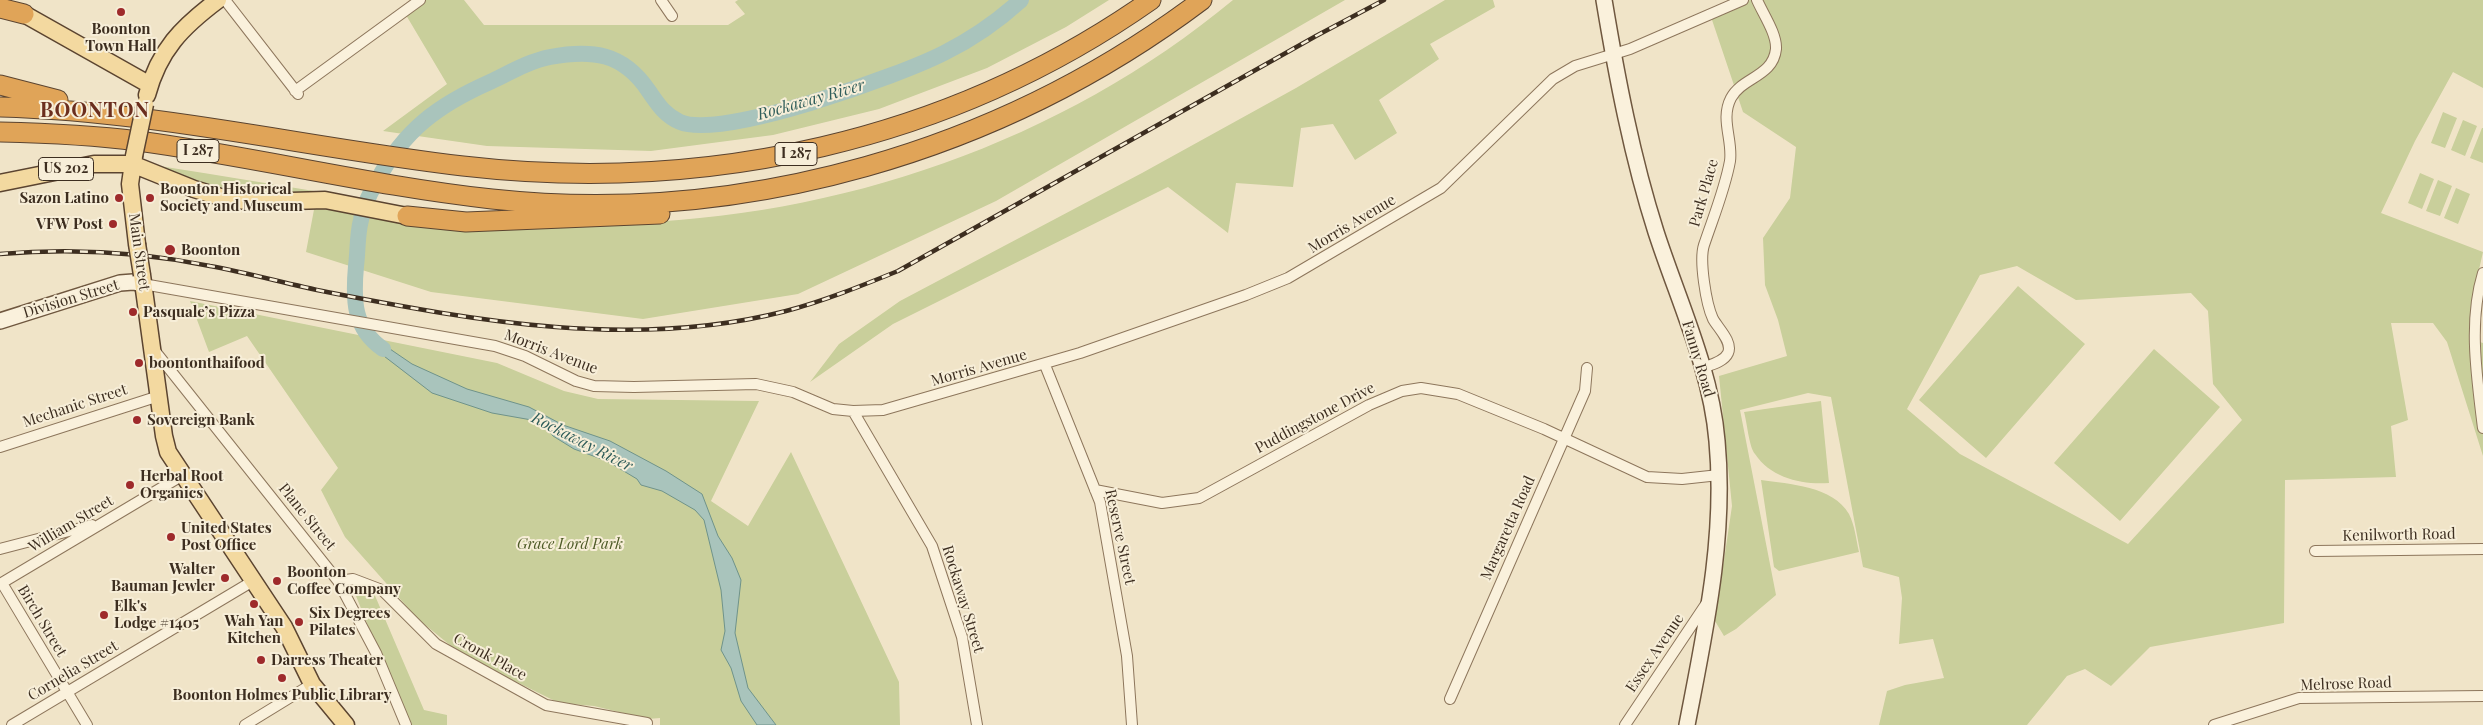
<!DOCTYPE html>
<meta charset="utf-8">
<style>
body{margin:0}
canvas{display:block;background:#f0e4c8}
</style>
<canvas width="2483" height="725"></canvas>
<script>
const g = document.querySelector('canvas').getContext('2d');
g.lineJoin = 'round';
function paint(path, color) {
  g.fillStyle = color;
  g.fill(path, 'evenodd');
}
function stroke(path, color, width, dash) {
  g.strokeStyle = color;
  g.lineWidth = width;
  g.lineCap = dash ? 'butt' : 'round';
  g.setLineDash(dash || []);
  g.stroke(path);
}
function write(font, color, halo, rows, align = 'center') {
  g.font = font + ' "Playfair Display",serif';
  g.lineWidth = 4;
  g.setLineDash([]);
  g.textBaseline = 'middle';
  g.strokeStyle = halo;
  g.fillStyle = color;
  for (const [text, x, y, turn = 0] of rows) {
    g.save();
    g.translate(x, y);
    g.rotate((+turn || 0) * Math.PI / 180);
    g.textAlign = isNaN(turn) ? turn : align;
    if (halo) g.strokeText(text, 0, 0);
    g.fillText(text, 0, 0);
    g.restore();
  }
}
paint(new Path2D(`
 M417 0H464L484 25H728L745 14 735 2 738 0H1109L1066 27 987 68 879 109 773 135 651 151 487 146 383 131 447 84 403 10Z
 M1233 0H1345L996 201 798 294 643 319 431 292 306 252 316 199 223 196 153 165C225 176 296 188 367 200 429 210 491 221 554 224 575 225 596 223 617 223 838 219 1062 142 1233 0Z
 M1445 0H1493L1495 7 1430 44 1439 59 1379 100 1397 133 1355 160 1333 124 1301 128 1293 187 1236 183 1228 233 1168 187 893 324 810 382 839 344 900 301 1142 173 1296 88Z
 M1750 0H2483V88L2453 72 2415 141 2381 213 2483 252 2478 274 2473 340 2483 343V456L2447 342 2433 323H2391L2408 420 2391 426 2396 477 2285 480 2284 623 2150 647 2111 686 2085 669 2067 676 2027 725H1879L1887 691 1905 685 1944 678 1933 639 1899 644 1902 598 1899 577 1863 567 1831 397 1808 393 1740 410 1776 595 1736 629 1724 636 1715 621 1732 506 1719 376 1787 356 1778 320 1765 285 1763 238 1790 198 1796 147 1743 112 1710 14ZM2017 266 2076 300 2191 293 2208 311 2213 384 2242 420 2128 544 1960 454 1907 409 1980 275Z
 M2443 112 2457 118 2445 148 2431 143Z
 M2463 120 2477 126 2465 156 2451 150Z
 M2482 128H2483V163L2470 158Z
 M2420 173 2434 179 2422 209 2408 203Z
 M2438 180 2452 186 2440 216 2426 211Z
 M2456 188 2470 194 2458 224 2444 218Z
 M2018 286 2085 344 1986 458 1919 400Z
 M190 301 497 363 564 391 598 399 759 401 711 501 748 526 791 452 899 682 900 725H660V718L648 719 594 706 559 703 462 655 418 619 345 537 321 490 338 468 247 336 209 352Z
 M2154 349 2220 407 2120 521 2054 463Z
 M1821 401 1829 483C1802 485 1771 478 1755 454 1749 447 1747 422 1744 412Z
 M1761 480C1789 484 1833 486 1849 514 1855 526 1856 539 1859 552L1779 571 1774 567Z
 M354 591H373L424 710 447 715V725H408Z`), '#c9cf9b');
const water = new Path2D(`
 M360 334 380 338 390 349 412 364 467 389 529 407 563 425 610 441 666 471 702 494 718 536 732 558 741 580 735 633 748 688 776 725H757L741 701 731 668 721 650 725 631 721 590 704 520 695 510 662 491 641 485 637 479 607 461 574 449 553 436 543 422 492 413 432 393 380 353Z`);
paint(water, '#a9c4bc');
stroke(water, '#6f938a', 1);
stroke(new Path2D(`
 M383 349C353 328 353 300 356 266 358 251 357 235 361 220 363 206 370 193 377 181 404 130 438 105 490 82 509 73 529 61 550 57 592 49 623 53 648 90 658 104 664 115 680 122 722 140 901 75 944 53 972 39 998 21 1021 0`), '#a9c4bc', 16);
const street = new Path2D(`
 M225 0 298 94
 M661 0 672 16
 M295 91 420 0
 M2483 273C2468 322 2477 378 2483 428
 M143 284 495 346 525 356 576 381 594 386 634 387 756 384 793 392 833 409 853 411 883 410 1080 353 1246 295 1288 278 1441 188 1553 79 1575 66 1630 49 1743 0
 M155 351 338 581 376 653 406 725
 M1045 365 1100 502 1127 656 1132 725
 M1702 368C1710 365 1724 362 1728 353 1733 342 1718 328 1713 319 1706 304 1699 260 1704 245 1713 218 1725 189 1730 161 1733 140 1720 119 1731 98 1742 77 1773 77 1776 49 1777 34 1763 14 1757 0
 M853 411 932 546 962 637 977 725
 M0 447 159 396
 M1095 490 1162 503 1199 498 1369 405 1402 391 1421 388 1458 394 1544 429 1647 477 1682 479 1719 475
 M0 549 92 525
 M2315 551 2483 549
 M338 581 353 579 382 590 436 644 546 705 647 723
 M2 583 87 725
 M0 584 183 475
 M1450 699 1585 391 1587 368
 M12 725 253 581
 M245 725 312 684
 M1625 725 1708 601
 M2214 725 2299 698 2483 696`);
const secondary = new Path2D(`
 M1604 0C1617 78 1632 157 1656 232 1678 300 1711 369 1717 441 1726 537 1705 631 1687 725
 M0 321 120 283 133 282 143 284`);
const primary = new Path2D(`
 M24 14 150 85
 M147 95C159 50 182 27 218 0
 M134 156 130 184 137 244
 M0 183 94 164H132L194 189 227 199 258 202 325 200 407 216
 M142 275 164 436 168 452 284 627 312 684 346 725`);
const highway = new Path2D(`
 M0 8 24 14
 M0 85 58 100
 M0 107C156 111 309 148 463 166 706 194 949 142 1151 0
 M0 132C46 133 92 135 138 141 257 157 373 186 492 199 744 226 1000 152 1202 0
 M407 216 466 222 660 214`);
stroke(street, '#8d765c', 12);
stroke(secondary, '#6f573f', 18);
stroke(primary, '#5b4430', 19);
stroke(highway, '#5b4430', 21);
stroke(street, '#faf1dc', 10);
stroke(secondary, '#faf1dc', 15);
stroke(primary, '#f3d9a0', 16);
stroke(highway, '#e0a458', 19);
const rail = new Path2D(`
 M0 254C69 248 142 252 210 266 249 273 287 284 327 292 476 321 635 350 786 311 824 301 861 286 898 271L1316 36 1384 0`);
stroke(rail, '#3d2e20', 4.5);
stroke(rail, '#f7eed8', 2.5, [8]);
const primaryBridge = new Path2D(`
 M134 156 145 104
 M137 244 142 275`);
stroke(primaryBridge, '#5b4430', 19, []);
stroke(primaryBridge, '#f3d9a0', 16);
for (const [x, y, r, color] of [
 [121,12,5,"#9e2a2b"],
 [119,198,5,"#9e2a2b"],
 [150,198,5,"#9e2a2b"],
 [113,224,5,"#9e2a2b"],
 [170,250,6,"#9e2a2b"],
 [133,312,5,"#9e2a2b"],
 [139,363,5,"#9e2a2b"],
 [137,420,5,"#9e2a2b"],
 [130,485,5,"#9e2a2b"],
 [171,537,5,"#9e2a2b"],
 [225,578,5,"#9e2a2b"],
 [277,581,5,"#9e2a2b"],
 [254,604,5,"#9e2a2b"],
 [104,615,5,"#9e2a2b"],
 [299,622,5,"#9e2a2b"],
 [261,660,5,"#9e2a2b"],
 [282,678,5,"#9e2a2b"]
]) {
  const dot = new Path2D();
  dot.arc(x, y, r, 0, 2 * Math.PI);
  g.fillStyle = color;
  g.fill(dot);
  stroke(dot, '#f7eed8', 2);
}
for (const [x, y, w] of [
 [198,151,42],
 [796,154,42],
 [66,169,55]
]) {
  const box = new Path2D();
  box.roundRect(x - w / 2, y - 11.5, w, 23, 4);
  g.fillStyle = '#f7eed8';
  g.fill(box);
  stroke(box, '#3d2e20', 1);
}
write('bold 14px', '#3d2e20', null, [
 ["I 287",198,151],
 ["I 287",796,154],
 ["US 202",66,169]
]);
write('bold 15px', '#3d2e20', '#f7eed8', [
 ["Boonton",121,29,"center"],
 ["Town Hall",121,46,"center"],
 ["Boonton Historical",160,189],
 ["Society and Museum",160,206],
 ["Sazon Latino",109,198,"right"],
 ["VFW Post",103,224,"right"],
 ["Boonton",181,250],
 ["Pasquale’s Pizza",143,312],
 ["boontonthaifood",149,363],
 ["Sovereign Bank",147,420],
 ["Herbal Root",140,476],
 ["Organics",140,493],
 ["United States",181,528],
 ["Post Office",181,545],
 ["Walter",215,569,"right"],
 ["Bauman Jewler",215,586,"right"],
 ["Boonton",287,572],
 ["Coffee Company",287,589],
 ["Elk's",114,606],
 ["Lodge #1405",114,623],
 ["Six Degrees",309,613],
 ["Pilates",309,630],
 ["Wah Yan",254,621,"center"],
 ["Kitchen",254,638,"center"],
 ["Darress Theater",271,660],
 ["Boonton Holmes Public Library",282,695,"center"]
], 'left');
write('15px', '#3d2e20', '#f7eed8', [
 ["Park Place",1704,193,-74],
 ["Morris Avenue",1352,224,-31],
 ["Main Street",139,252,82],
 ["Division Street",71,299,-17],
 ["Morris Avenue",551,352,21],
 ["Fanny Road",1698,359,73],
 ["Morris Avenue",979,368,-16],
 ["Mechanic Street",75,406,-18],
 ["Puddingstone Drive",1315,418,-28],
 ["Plane Street",307,517,51],
 ["William Street",71,524,-31],
 ["Margaretta Road",1508,528,-66],
 ["Kenilworth Road",2399,535,-1],
 ["Reserve Street",1120,537,78],
 ["Rockaway Street",963,599,73],
 ["Birch Street",42,621,59],
 ["Essex Avenue",1655,653,-56],
 ["Cronk Place",490,657,29],
 ["Cornelia Street",73,671,-31],
 ["Melrose Road",2346,684,-2]
]);
write('italic 15px', '#4d5a26', '#f7eed8', [
 ["Grace Lord Park",570,544]
]);
write('italic 16px', '#2f5d5a', '#f7eed8', [
 ["Rockaway River",811,100,-16],
 ["Rockaway River",582,442,27]
]);
g.letterSpacing = '1px';
write('bold 20px', '#6b2e1e', '#f7eed8', [
 ["BOONTON",95,111]
]);
g.letterSpacing = '0px';
</script>
